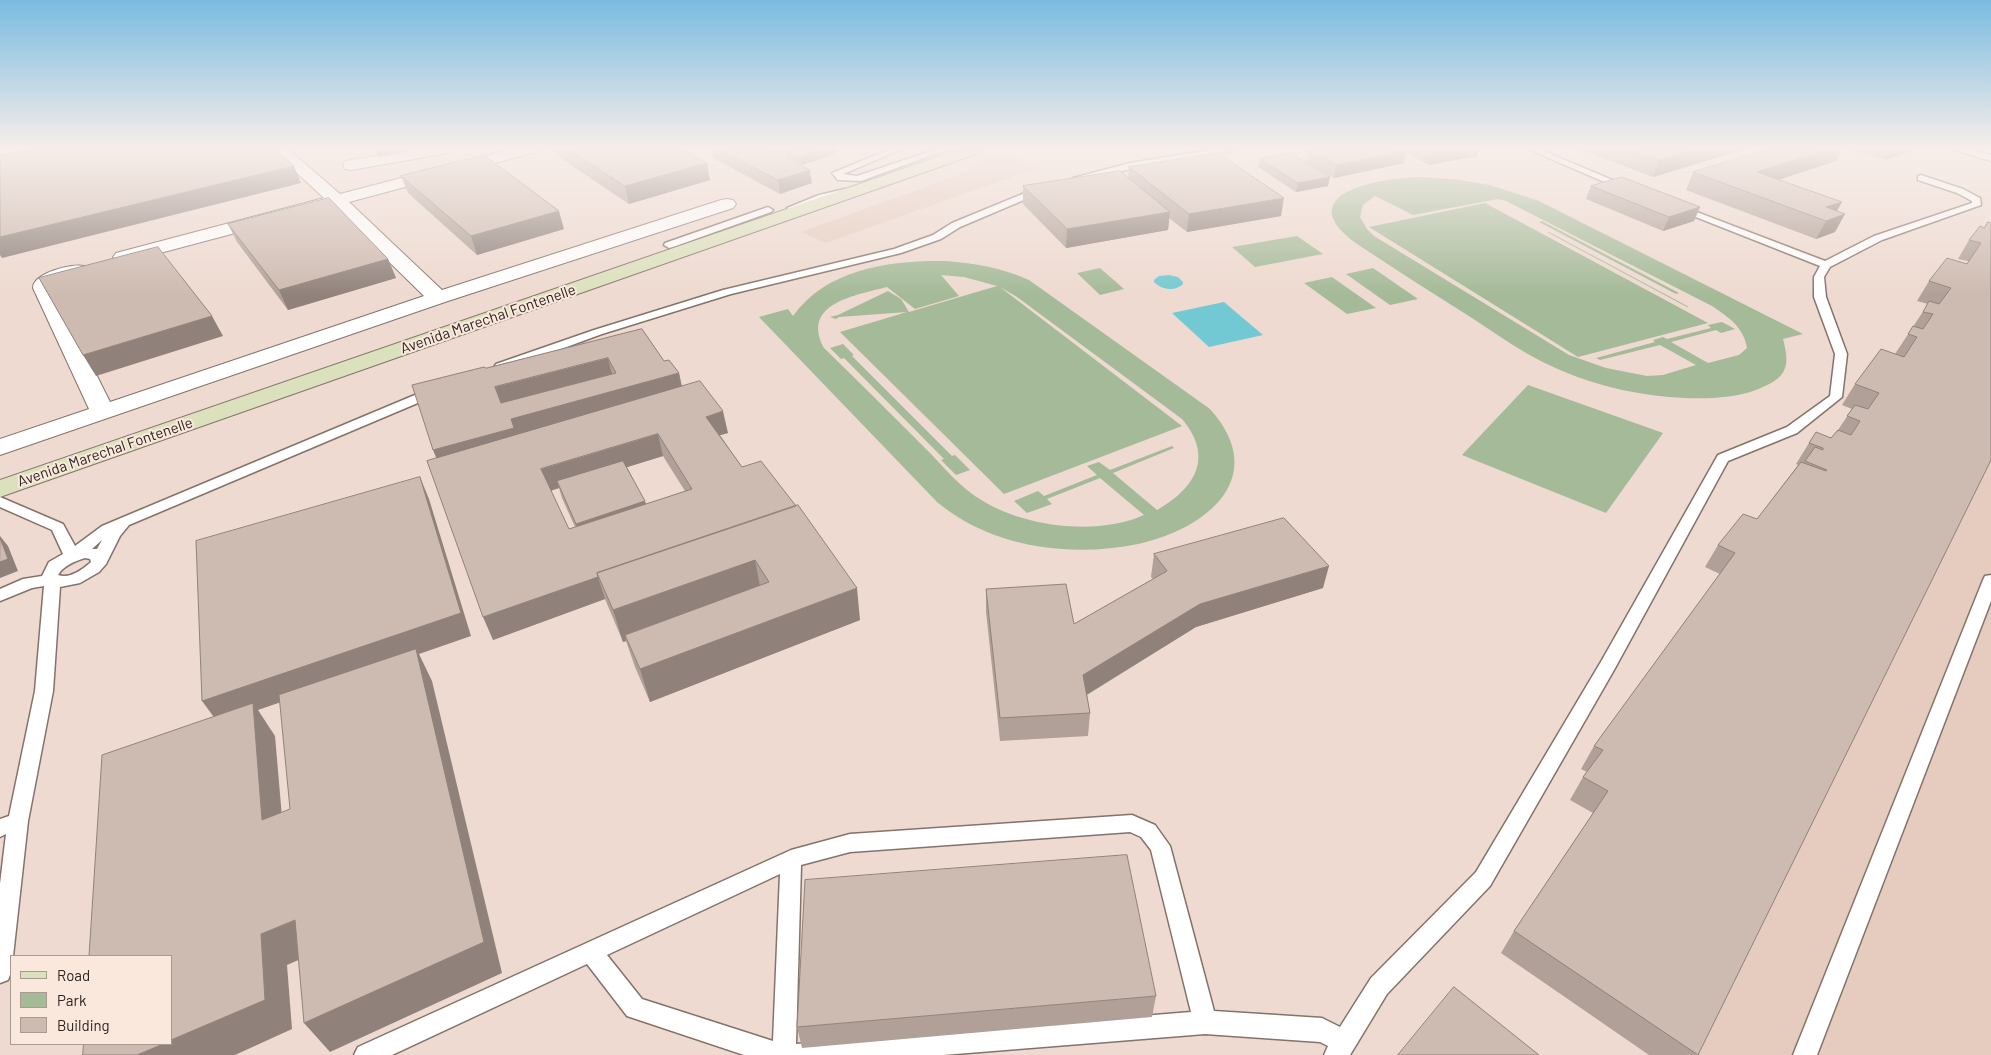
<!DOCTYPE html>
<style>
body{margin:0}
#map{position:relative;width:1991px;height:1055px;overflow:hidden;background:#eedad0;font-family:Barlow,sans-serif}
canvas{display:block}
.legend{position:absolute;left:10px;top:955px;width:162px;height:90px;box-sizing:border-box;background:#fbe8dd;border:1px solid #a89a91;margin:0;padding:6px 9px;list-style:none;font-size:15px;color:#2b2420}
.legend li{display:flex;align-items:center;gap:10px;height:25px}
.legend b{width:25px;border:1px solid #a89a91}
</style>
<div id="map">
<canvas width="1991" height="1055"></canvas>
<ul class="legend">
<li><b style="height:6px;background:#dbe1bc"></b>Road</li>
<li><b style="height:14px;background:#a4ba98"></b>Park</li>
<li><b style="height:14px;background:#cdbab0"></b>Building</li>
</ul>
</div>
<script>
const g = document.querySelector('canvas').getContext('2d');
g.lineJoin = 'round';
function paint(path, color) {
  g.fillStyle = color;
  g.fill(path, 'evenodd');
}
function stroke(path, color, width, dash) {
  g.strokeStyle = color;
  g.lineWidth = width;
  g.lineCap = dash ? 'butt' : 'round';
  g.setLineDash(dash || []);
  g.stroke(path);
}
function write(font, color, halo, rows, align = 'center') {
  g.font = font + ' Barlow,sans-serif';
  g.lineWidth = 4;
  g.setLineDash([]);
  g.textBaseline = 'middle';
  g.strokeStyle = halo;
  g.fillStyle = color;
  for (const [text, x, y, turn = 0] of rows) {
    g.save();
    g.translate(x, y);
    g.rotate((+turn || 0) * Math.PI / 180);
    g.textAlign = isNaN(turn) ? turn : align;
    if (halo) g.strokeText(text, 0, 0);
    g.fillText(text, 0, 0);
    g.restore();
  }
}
paint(new Path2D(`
 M995 157 1002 160 1012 157 1037 168 826 243 801 232 975 169 969 165Z
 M1991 450V1055H1690Z`), '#e5ccbe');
paint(new Path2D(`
 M1419 177 1454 179 1490 185 1539 201 1803 334 1783 339C1791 369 1786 378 1756 390 1734 398 1708 399 1685 398 1642 396 1599 387 1560 370 1529 357 1502 338 1475 320 1437 296 1398 271 1360 246 1286 195 1376 178 1419 177ZM1375 196 1413 215 1498 199 1506 201 1712 306C1728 317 1744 327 1747 348L1739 355 1708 363 1671 342 1716 330 1721 333 1735 329 1722 322 1708 325 1711 328 1667 339 1663 337 1653 340 1655 342 1596 358 1600 360 1660 345 1696 365 1663 375 1647 376 1606 368 1569 355 1374 236 1367 229 1360 217 1363 205Z
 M1485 203 1708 323 1578 357 1369 227Z
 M1542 221 1679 293 1676 294 1539 222Z
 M1547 232H1549L1689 307H1687Z
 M1297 236 1323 254 1255 267 1232 247Z
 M946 261C975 263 1002 268 1029 280L1210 409C1271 477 1207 529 1138 544 1113 549 1087 551 1062 549 1016 546 972 531 937 502L759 317 788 309 793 316C827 268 892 260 946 261ZM941 275 964 277 997 286 909 312 901 299 888 291 838 315 830 317 836 319 839 317 907 312 840 332 1004 494 1182 426 1000 287 1017 297 1182 419C1214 457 1196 488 1157 510L1113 473 1174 448 1172 446 1110 470 1099 462 1087 466 1097 475 1044 496 1038 491 1014 501 1027 513 1052 504 1047 499 1100 478 1144 515C1098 536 1025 527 983 501 961 489 944 467 927 450 893 416 859 382 824 348 800 303 857 295 887 287L915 309 959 296Z
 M1100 268 1124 289 1100 295 1077 273Z
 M1373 268 1418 299 1390 305 1346 274Z
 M1332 277 1376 308 1347 314 1304 283Z
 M843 344 854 355 852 356 952 456 955 455 970 470 956 475 941 460 944 459 844 358 841 359 830 348Z
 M1528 385 1663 433 1606 513 1462 455Z`), '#a4ba98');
paint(new Path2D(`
 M1169 275 1178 277 1183 282V284C1175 292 1162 290 1154 282V280L1159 276Z
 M1224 302 1263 335 1209 347 1172 313Z`), '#72c9d3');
const lane = new Path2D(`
 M891 149H902L843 174 857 176 937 149H949L861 181 838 180 832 173Z
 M1215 149H1233L1229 152 1130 169 1076 183 1071 180 1073 178 1130 163Z
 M1528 149H1539L1631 188 1626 191 1623 190Z
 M1957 149H1969L1991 155V161L1958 151Z
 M1921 175 1963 189 1980 198 1981 205 1882 240 1830 267 1824 277 1826 297 1847 354 1842 397 1797 433 1728 461 1614 670 1490 886 1387 994 1350 1055H1324L1328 1046 1320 1042 1205 1034 943 1055H744L627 1016 587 964 392 1055H354L358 1047 791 850 850 834 1132 815 1155 825 1170 846 1214 1011 1322 1018 1340 1027 1371 978 1476 872 1602 660 1718 455 1787 427 1830 396 1835 354 1814 297V277L1820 266 1673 208 1675 206H1681L1825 261 1874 236 1972 203V201L1957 193 1918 180V176ZM1130 832 1141 837 1151 850 1191 1012 796 1044 801 865 850 852ZM780 874 773 1041 642 999 607 955Z
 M1042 186 1047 189 1045 191 960 227 941 239 901 253 731 294 602 334 504 370H496L494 367 496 364 594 330 723 290 894 249 933 235 952 223Z
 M845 189 848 190V194L825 199 792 211 787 208 819 195Z
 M768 207 773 210 771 212 673 247 669 248 664 245 665 243Z
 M434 387 440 391 439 394 129 525 120 536 106 564 99 572 80 583 60 587 53 691 28 821 13 956H11V972L8 980 0 983V884L6 834 0 837V819L9 816 35 691 44 586 32 588 0 601V589L23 579 42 576 49 562 63 554 52 530 0 507V497L63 524 75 546 102 526ZM102 540 97 549H92ZM85 558 90 559 91 562C82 570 70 579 58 575 63 566 75 561 85 558Z
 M1991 575V601L1817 1055H1793L1983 580 1985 576Z`);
const street = new Path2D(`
 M271 149H288L340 194 512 149H538L536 152 349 202 442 290 721 200 727 199 733 200 736 204 733 208 445 302 0 455V439L89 409 33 288C33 273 72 263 84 266L87 270C79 281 60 276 53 288L110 402 424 296 333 207 130 261 123 263 116 261 113 257 116 253 324 198Z
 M417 149H451L449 152 443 154 351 170 345 169 343 165 345 161Z`);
const secondary = new Path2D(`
 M961 149H984L982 152 0 497V480Z`);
stroke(lane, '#84736a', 3);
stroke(street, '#84736a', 2);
stroke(secondary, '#84736a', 2);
paint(lane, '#fff');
paint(street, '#fff');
paint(secondary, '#dbe1bc');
paint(new Path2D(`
 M554 149H682L710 180 629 204 556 155Z
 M712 149H768L812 183 780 194 713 158Z
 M771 149H835V154L802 165 785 156V152L780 153Z
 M1315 149H1479L1477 156 1429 165 1406 153 1404 163 1334 178 1310 165 1328 186 1296 192 1258 167 1260 159 1306 163 1309 150Z
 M1578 149H1745L1653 177Z
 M1849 149H1917L1885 160Z
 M1836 161 1779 180 1837 211 1835 232 1816 239 1686 190 1693 172Z
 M1129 167 1281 216 1187 232 1169 218 1168 230 1066 248 1023 204V186L1128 178Z
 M401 176 564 229 477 255 408 193Z
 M1591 186 1700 207 1694 221 1663 231 1586 199Z
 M1988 222 1698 1055H1649L1501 953 1514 931 1593 813 1570 800 1583 777 1587 772 1581 769 1594 746 1720 574 1705 567 1718 545 1757 519 1798 465 1796 464 1809 443 1831 438 1838 430 1852 409 1842 405 1855 384 1895 354 1928 304 1917 301 1929 281 1967 264 1968 261 1958 259 1969 240 1984 228Z
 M228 224 388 259 396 278 288 310 237 242Z
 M642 329 664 361 679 373 682 386 728 433 720 435 742 467 860 620 650 702 635 667 626 641 623 642 605 599 493 640 486 368ZM663 456 685 491 646 504 627 467ZM559 488 562 498 575 527 569 529 551 491Z
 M1154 554 1323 588 1196 627 1087 695 1090 713 1088 736 1000 741 986 612V589L1074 624 1153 579 1151 577Z
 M1156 996 1152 1017 802 1048 797 1027Z`), '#b0a097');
paint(new Path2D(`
 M23 149H43L25 153Z
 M375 149H405L406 152 378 157Z
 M779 149H784L785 152 780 153Z
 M825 149H835V154L802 165 801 156Z
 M1450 149H1479L1477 156 1429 165 1433 152Z
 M1697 149H1745L1653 177 1660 160Z
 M1829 149H1842L1836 161 1749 189 1757 172Z
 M1897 149H1917L1885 160 1890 151Z
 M1407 150 1404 163 1334 178 1337 165Z
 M707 163 710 180 629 204 625 186Z
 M294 166 301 183 2 258 0 255V237Z
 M810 170 812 183 780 194 778 180Z
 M1330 177 1328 186 1296 192 1298 183Z
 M1284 198 1281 216 1187 232 1189 214Z
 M1842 202 1833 218 1845 214 1835 232 1816 239 1826 221V207Z
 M1700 207 1694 221 1663 231 1669 217Z
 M559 211 564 229 477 255 471 236Z
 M1170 212 1168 230 1066 248 1067 229Z
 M388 259 396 278 288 310 279 290Z
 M212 316 223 336 96 376 83 355Z
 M608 358 613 378 502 408 495 387Z
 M679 373 683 394 442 472 433 450 511 419Z
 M723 411 728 433 710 438 706 417Z
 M658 434 663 456 560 488 557 481 559 488 549 491 541 469Z
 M420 477 429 499 471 636 419 654 432 681 502 973 330 1052 304 1023 417 655 258 710 275 736 285 852 262 820 219 724 202 701Z
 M645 501 650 518 582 541 576 524Z
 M0 536 8 546 18 571 0 578Z
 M755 560 761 592 625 635 626 641 623 642 613 610Z
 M1329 566 1323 588 1196 627 1081 698 1083 675 1200 604Z
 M598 577 605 599 493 640 483 617Z
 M857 588 860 620 650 702 640 669Z
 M295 920 319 951 287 965 292 1029 235 1055H137L163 1044H171V1040L261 934Z`), '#90827b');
const building = new Path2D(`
 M34 149H275L294 166 0 237V156Z
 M568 149H682L707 163 625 186Z
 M719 149H768L810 170 778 180Z
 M786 149H825L801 156Z
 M1315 149H1404L1407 150 1337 165 1309 150Z
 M1426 149H1450L1433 152Z
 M1629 149H1697L1660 160Z
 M1769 149H1829L1757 172 1842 202 1826 207 1845 214 1826 221 1693 172Z
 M1881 149H1897L1890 151Z
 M1218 153 1284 198 1189 214 1129 167Z
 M1291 153 1330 177 1298 183 1260 159Z
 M484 155 559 211 471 236 401 176Z
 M1120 171 1170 212 1067 229 1023 186Z
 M1622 177 1700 207 1669 217 1591 186Z
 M329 198 388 259 279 290 228 224Z
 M1988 222 1991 223V460L1698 1055 1514 931 1608 791 1583 777 1603 750 1594 746 1735 553 1718 545 1743 514 1757 519 1801 462 1826 471 1827 470 1805 461 1815 447 1823 450V448L1809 443 1816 432 1831 438 1838 430 1851 435 1860 421 1847 416 1855 405 1868 409 1879 393 1855 384 1881 349 1904 357 1917 337 1908 334 1913 326 1923 329 1933 314 1923 312 1929 301 1939 304 1951 288 1929 281 1947 258 1967 264 1981 243 1969 240 1980 226 1984 228Z
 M158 247 212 316 83 355 39 278Z
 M642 329 664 361 669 360 679 373 511 419 514 428 433 450 412 385 484 367 486 368ZM608 358 616 373 501 403 495 387Z
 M700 381 723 411 706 417 742 467 761 461 796 506 597 573 598 577 483 617 427 461ZM658 434 692 489 569 529 541 469Z
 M623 461 645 501 576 524 557 481Z
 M420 477 461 613 202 701 196 541Z
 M798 505 857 588 640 669 625 635 769 582 755 560 613 610 597 573Z
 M1284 518 1329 566 1200 604 1083 675 1090 713 1000 718 986 589 1066 584 1074 624 1167 571 1154 554Z
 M0 538 8 559 0 562Z
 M416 649 484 942 304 1023 295 920 261 934 265 1000 171 1040V956H89L102 755 253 703 262 820 290 809 279 695Z
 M1127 855 1156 996 797 1027 805 880Z
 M1454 987 1539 1055H1398Z
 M84 1044H163L137 1055H83Z`);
paint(building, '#cdbab0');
stroke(building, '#90827b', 1);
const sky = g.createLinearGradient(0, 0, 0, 296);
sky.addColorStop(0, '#79bce0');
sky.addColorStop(0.5, '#f7eeea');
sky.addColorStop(1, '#f7eeea00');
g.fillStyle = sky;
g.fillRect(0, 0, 1991, 296);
write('15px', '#2b2420', '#fbe8dd', [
 ["Avenida Marechal Fontenelle",488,319,-19],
 ["Avenida Marechal Fontenelle",105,452,-19]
]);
</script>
